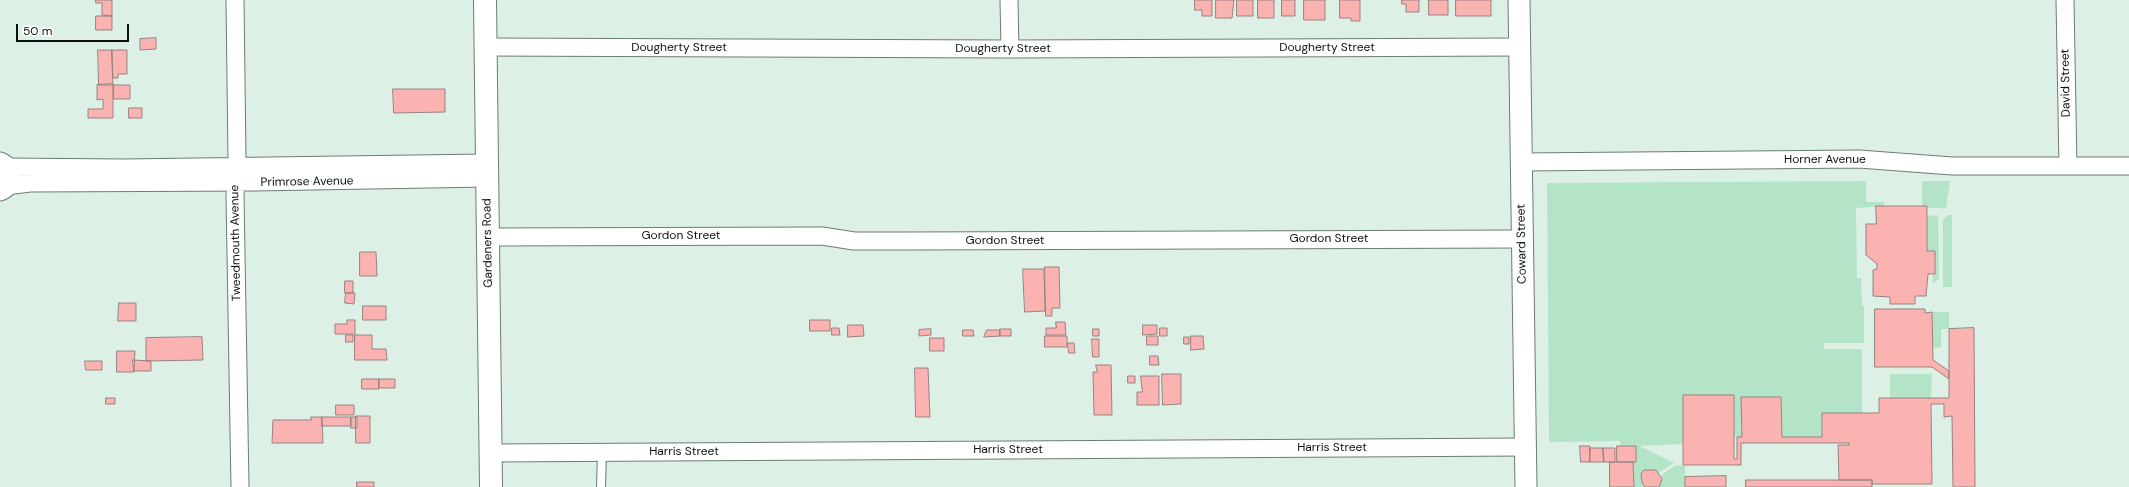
<!DOCTYPE html>
<style>
body{margin:0}
#map{position:relative;width:2129px;height:487px;overflow:hidden;background:#ddf0e5;font-family:"DM Sans",sans-serif}
canvas{display:block}
.scale{position:absolute;left:16px;top:24px;width:113px;height:18px;box-sizing:border-box;border:2px solid #0a100d;border-top:0;padding-left:5px;font-size:12px;line-height:14px;white-space:nowrap;color:#0a100d;-webkit-text-stroke:3px #fff;paint-order:stroke}
</style>
<div id="map">
<canvas width="2129" height="487"></canvas>
<div class="scale">50 m</div>
</div>
<script>
const g = document.querySelector('canvas').getContext('2d');
g.lineJoin = 'round';
function paint(path, color) {
  g.fillStyle = color;
  g.fill(path, 'evenodd');
}
function stroke(path, color, width, dash) {
  g.strokeStyle = color;
  g.lineWidth = width;
  g.lineCap = dash ? 'butt' : 'round';
  g.setLineDash(dash || []);
  g.stroke(path);
}
function write(font, color, halo, rows, align = 'center') {
  g.font = font + ' "DM Sans",sans-serif';
  g.lineWidth = 3;
  g.setLineDash([]);
  g.textBaseline = 'middle';
  g.strokeStyle = halo;
  g.fillStyle = color;
  for (const [text, x, y, turn = 0] of rows) {
    g.save();
    g.translate(x, y);
    g.rotate((+turn || 0) * Math.PI / 180);
    g.textAlign = isNaN(turn) ? turn : align;
    if (halo) g.strokeText(text, 0, 0);
    g.fillText(text, 0, 0);
    g.restore();
  }
}
paint(new Path2D(`
 M1866 181V202H1884V206L1856 208 1857 278H1861L1862 306H1864V343H1824V349H1862V413H1822V437H1782L1781 397H1741L1742 437H1734L1683 395V444L1640 446 1674 463 1658 473 1656 470 1644 471C1640 476 1641 482 1645 487H1634L1633 462 1636 461 1635 446H1621L1620 441 1549 442 1547 183Z
 M1922 181H1950L1946 208H1927L1922 206Z
 M1938 215 1939 278 1933 284V274H1935L1927 251V216Z
 M1948 215H1952V287H1943V219Z
 M1932 312H1949V329H1941V347L1933 348Z
 M1890 374H1932L1931 398H1890Z
 M1676 465 1685 466V487H1659L1662 479 1660 476Z`), '#b4e4c8');
const building = new Path2D(`
 M96 0H112V16L102 15V3H96Z
 M1195 0H1212V16H1202V10H1195Z
 M1216 0H1234L1232 18H1216Z
 M1237 0H1253V16H1237Z
 M1258 0H1274V18H1258Z
 M1282 0H1295V16H1282Z
 M1304 0H1325V20H1304Z
 M1340 0H1360V21H1351V18H1340Z
 M1402 0H1419V12H1406V4H1402Z
 M1429 0H1448V15H1429Z
 M1456 0H1491V16H1456Z
 M96 16H112V30H96Z
 M156 38V49L140 50V39Z
 M98 50H112L113 85H99Z
 M112 50H127V74H118V78H113Z
 M113 84V118H88V109H103V99L97 100V85Z
 M114 85H130V99H114Z
 M393 89H445V112L394 113Z
 M129 108H142V118H129Z
 M1876 206H1927V251H1935V274H1928L1926 296H1915V304H1890V297L1873 296V270L1877 269V264L1866 255V224H1876Z
 M360 252H376L377 276H360Z
 M1045 267H1059L1060 308H1052V316H1046Z
 M1023 269H1044L1045 311 1025 312Z
 M345 281H353V293H345Z
 M346 293H355L354 304 345 303Z
 M119 303H136V321H118Z
 M363 306H386V320H363Z
 M1875 309H1925V313L1932 312 1933 360 1949 371V379L1932 367H1875Z
 M347 320H355V334H335V324H347Z
 M810 320H830V331H810Z
 M1056 322H1065L1066 335H1046V328H1056Z
 M848 325H863L864 336 848 337Z
 M1143 325H1157V334L1143 335Z
 M832 328H839L840 335H832Z
 M1160 328H1167V336H1160Z
 M1974 328 1975 487H1953L1952 416 1944 417V404H1931L1932 484H1872V480H1839L1838 445H1849V443H1741V465H1683V395H1734V459H1737V437H1742L1741 397H1781L1782 437H1822V413H1879V398H1949V329Z
 M931 329V335L919 336V330Z
 M1000 329H1011V336H1000Z
 M1093 329H1099V336H1093Z
 M963 330H973L974 336H963Z
 M987 330H1000V336L984 337Z
 M346 335H353V342H346Z
 M355 335H372V349H386L387 360H355Z
 M1045 336H1067V347H1045Z
 M1147 336H1158V345H1147Z
 M1191 336H1203L1204 349 1191 350Z
 M202 337 203 360 146 361V338Z
 M1184 337H1189V344H1184Z
 M930 338H944V351H930Z
 M1092 339H1099V357H1093Z
 M1068 343H1074L1075 353H1069Z
 M117 351H135L134 372H117Z
 M1150 356H1158L1159 365H1150Z
 M133 360 151 361V371H134Z
 M85 361H102V370H86Z
 M1096 365H1111L1112 415H1094L1093 372H1097Z
 M915 368H928L930 417H916Z
 M1162 374H1181V404L1163 405Z
 M1128 376H1135V383H1128Z
 M1141 376H1159V405H1137V392H1142Z
 M362 379H379V389H362Z
 M379 379H395V388H379Z
 M106 398H115V404H106Z
 M336 405H354V415H336Z
 M356 416H370V443H356Z
 M311 417H322L323 443H272L273 420H311Z
 M322 417H351V426H322Z
 M351 417H357V428H351Z
 M1580 446H1590V462H1581Z
 M1617 446H1636V462H1617Z
 M1590 448H1603L1604 462H1590Z
 M1603 448H1615V462H1604Z
 M1610 462H1633L1634 487H1610Z
 M1644 470H1656L1662 479 1659 487H1645L1642 482 1641 474Z
 M1726 476V487H1685V477Z
 M1746 480H1872V487H1746Z
 M357 482H374V487H357Z`);
paint(building, '#fab3b0');
stroke(building, '#978281', 1);
const service = new Path2D(`
 M601 487 602 453`);
const minor = new Path2D(`
 M235 0 237 160 235 196 240 487
 M1009 0 1010 49
 M2065 0 2068 166
 M485 47 1010 49 1520 47
 M1521 162 1859 159 1952 166H2129
 M6 167 124 168 487 163
 M6 186 30 183 255 182 487 178
 M488 237 822 236 854 241H906L1522 239
 M491 453 1525 447`);
const tertiary = new Path2D(`
 M1519 0 1526 487
 M0 163C13 169 13 185 0 190`);
const primary = new Path2D(`
 M485 0 491 487`);
stroke(service, '#6c7d73', 10);
stroke(minor, '#6c7d73', 19);
stroke(tertiary, '#6c7d73', 23);
stroke(primary, '#6c7d73', 24);
stroke(service, '#fff', 8);
stroke(minor, '#fff', 17);
stroke(tertiary, '#fff', 21);
stroke(primary, '#fff', 22);
write('12px', '#0a100d', '#fff', [
 ["Dougherty Street",679,48],
 ["Dougherty Street",1327,48],
 ["Dougherty Street",1003,49],
 ["David Street",2066,83,-91],
 ["Horner Avenue",1825,160],
 ["Primrose Avenue",307,182,-1],
 ["Gordon Street",681,236],
 ["Gordon Street",1329,239],
 ["Gordon Street",1005,241],
 ["Tweedmouth Avenue",236,243,-91],
 ["Gardeners Road",488,243,-91],
 ["Coward Street",1522,244,-91],
 ["Harris Street",1332,448],
 ["Harris Street",1008,450],
 ["Harris Street",684,452]
]);
</script>
